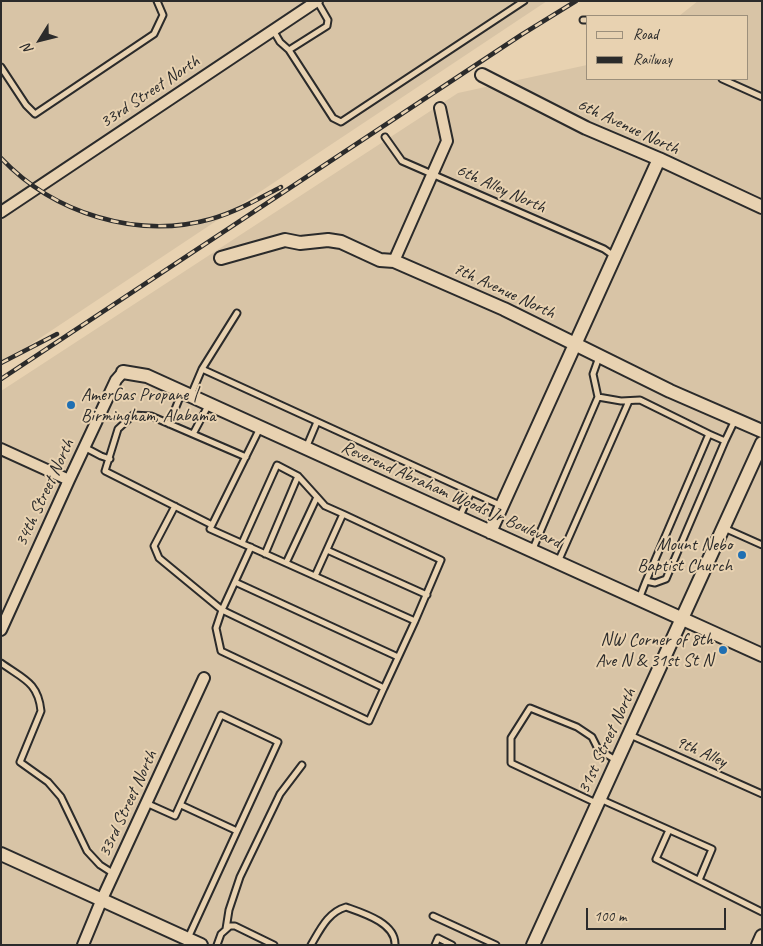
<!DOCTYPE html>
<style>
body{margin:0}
#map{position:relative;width:763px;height:946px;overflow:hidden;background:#e8d2b1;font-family:Caveat,sans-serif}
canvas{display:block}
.frame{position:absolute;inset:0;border:2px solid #2b2b2b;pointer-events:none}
.legend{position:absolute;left:586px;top:15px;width:162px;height:65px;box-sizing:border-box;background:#e8d2b1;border:1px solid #9c8f7b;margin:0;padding:6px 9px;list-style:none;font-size:15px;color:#2b2b2b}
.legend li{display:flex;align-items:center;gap:10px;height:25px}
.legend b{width:25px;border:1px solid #9c8f7b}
.north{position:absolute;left:15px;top:15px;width:50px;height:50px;-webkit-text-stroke:4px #e8d2b1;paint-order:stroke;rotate:234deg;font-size:14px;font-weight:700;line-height:20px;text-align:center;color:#2b2b2b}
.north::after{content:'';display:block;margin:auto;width:18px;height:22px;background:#2b2b2b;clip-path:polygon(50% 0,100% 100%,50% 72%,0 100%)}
.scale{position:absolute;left:586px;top:908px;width:140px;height:22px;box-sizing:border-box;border:2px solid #2b2b2b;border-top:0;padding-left:6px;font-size:15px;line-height:18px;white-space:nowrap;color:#2b2b2b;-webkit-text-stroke:4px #e8d2b1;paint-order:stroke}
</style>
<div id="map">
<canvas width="763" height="946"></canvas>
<div class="frame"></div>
<ul class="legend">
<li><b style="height:6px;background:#e8d2b1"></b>Road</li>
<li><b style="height:6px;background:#2b2b2b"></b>Railway</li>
</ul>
<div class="north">N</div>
<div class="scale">100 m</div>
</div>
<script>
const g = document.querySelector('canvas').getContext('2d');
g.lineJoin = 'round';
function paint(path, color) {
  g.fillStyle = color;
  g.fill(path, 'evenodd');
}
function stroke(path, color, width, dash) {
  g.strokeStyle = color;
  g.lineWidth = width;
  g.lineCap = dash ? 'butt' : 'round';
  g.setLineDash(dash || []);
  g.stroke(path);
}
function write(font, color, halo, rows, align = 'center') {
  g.font = font + ' Caveat,sans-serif';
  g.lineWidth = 4;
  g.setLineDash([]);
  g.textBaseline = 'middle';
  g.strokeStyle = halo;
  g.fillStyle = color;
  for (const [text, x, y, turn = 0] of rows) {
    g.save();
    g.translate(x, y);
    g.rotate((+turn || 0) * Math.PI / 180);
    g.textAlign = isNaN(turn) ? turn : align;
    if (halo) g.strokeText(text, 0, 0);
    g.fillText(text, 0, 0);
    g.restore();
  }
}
paint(new Path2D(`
 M1 1H547L1 364Z
 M698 1H762V945H1V391L458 93 587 65V79H747V16H679Z`), '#d8c4a6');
const service = new Path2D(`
 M583 20H587
 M273 30 280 42 289 50 327 26 328 20 317 1
 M289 50 333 118 341 122 524 1
 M1 67 26 105 35 114 154 34 163 15 157 1
 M722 79 762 97
 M385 137 402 161 604 249 614 256
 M202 369 237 313
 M191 395 202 369 471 492 459 518
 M598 397 593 374 599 357
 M169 424 182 392
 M193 434 209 404
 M725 441 709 434 646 581 655 583 666 579 725 441 735 420
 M84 447 101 456 110 459
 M306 448 317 422
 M246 457 151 416 133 415 118 429 105 471 212 525 260 428
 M471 492 502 506
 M175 506 154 546 159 558 222 610 216 628 221 651 369 721 384 688
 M212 525 210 529 415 621 384 688 222 610 251 547
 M724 528 762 545
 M242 543 277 465 298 476
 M327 550 427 595
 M532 551 598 397 621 401 640 400 709 434
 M265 554 298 476 317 497
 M558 562 629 401
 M286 563 317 497 325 506 343 514
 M315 576 343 514 441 560 415 621
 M235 582 398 657
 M639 599 646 581
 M1 663C23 679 38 682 41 711L20 762 48 782 61 797 87 851 100 865 114 874
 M630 735 762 794
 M600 799 712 849 699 880
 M146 803 175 816 221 715 278 742 188 938
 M596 803 511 763V738L530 708 577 727 592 737 598 749 617 761
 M181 805 237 831
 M669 830 656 859 762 912
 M433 916 496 945
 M226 929 229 910 240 877 280 794 302 765
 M217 945 221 934 230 926H235L274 945
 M311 945C320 930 328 912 346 907 363 913 396 923 395 945
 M435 945 438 938 452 945`);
const minor = new Path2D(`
 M1 212 317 1
 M394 261 447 141 440 108
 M1 449 69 480
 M1 630 69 480 116 380 123 372
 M83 945 102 899 204 678`);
const tertiary = new Path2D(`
 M482 75 586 128 659 159 762 207
 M221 258 285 240 300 243 328 240 341 242 380 260 394 261 504 309 670 391 762 431
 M123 372 147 376 762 655
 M490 532 659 159
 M1 854 201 945
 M533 945 762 443
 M758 945 762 936`);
stroke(service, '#2b2b2b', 9);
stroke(minor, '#2b2b2b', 14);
stroke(tertiary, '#2b2b2b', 16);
stroke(service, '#e8d2b1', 5);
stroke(minor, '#e8d2b1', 10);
stroke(tertiary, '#e8d2b1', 12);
const rail = new Path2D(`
 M1 158C53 213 137 240 211 219 236 212 258 199 281 187
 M1 363 57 334
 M1 379 521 35 576 1`);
stroke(rail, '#2b2b2b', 4.5);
stroke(rail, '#e8d2b1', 2.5, [8]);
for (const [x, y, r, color] of [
 [71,405,5,"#1f6fb2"],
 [742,555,5,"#1f6fb2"],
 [723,650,5,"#1f6fb2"]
]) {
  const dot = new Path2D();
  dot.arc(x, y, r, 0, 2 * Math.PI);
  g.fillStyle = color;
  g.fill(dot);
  stroke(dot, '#e8d2b1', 2);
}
write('18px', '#2b2b2b', '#e8d2b1', [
 ["33rd Street North",150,92,-34],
 ["6th Avenue North",628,127,25],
 ["6th Alley North",501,189,24],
 ["7th Avenue North",504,291,25],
 ["34th Street North",45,493,-65],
 ["Reverend Abraham Woods Jr Boulevard",451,495,24],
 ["31st Street North",607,741,-65],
 ["9th Alley",701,752,24],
 ["33rd Street North",128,804,-65]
]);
write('18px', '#2b2b2b', '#e8d2b1', [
 ["AmerGas Propane |",81,395,"left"],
 ["Birmingham, Alabama",81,416,"left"],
 ["Mount Nebo",732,545],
 ["Baptist Church",732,566],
 ["NW Corner of 8th",713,640],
 ["Ave N & 31st St N",713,661]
], 'right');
</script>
